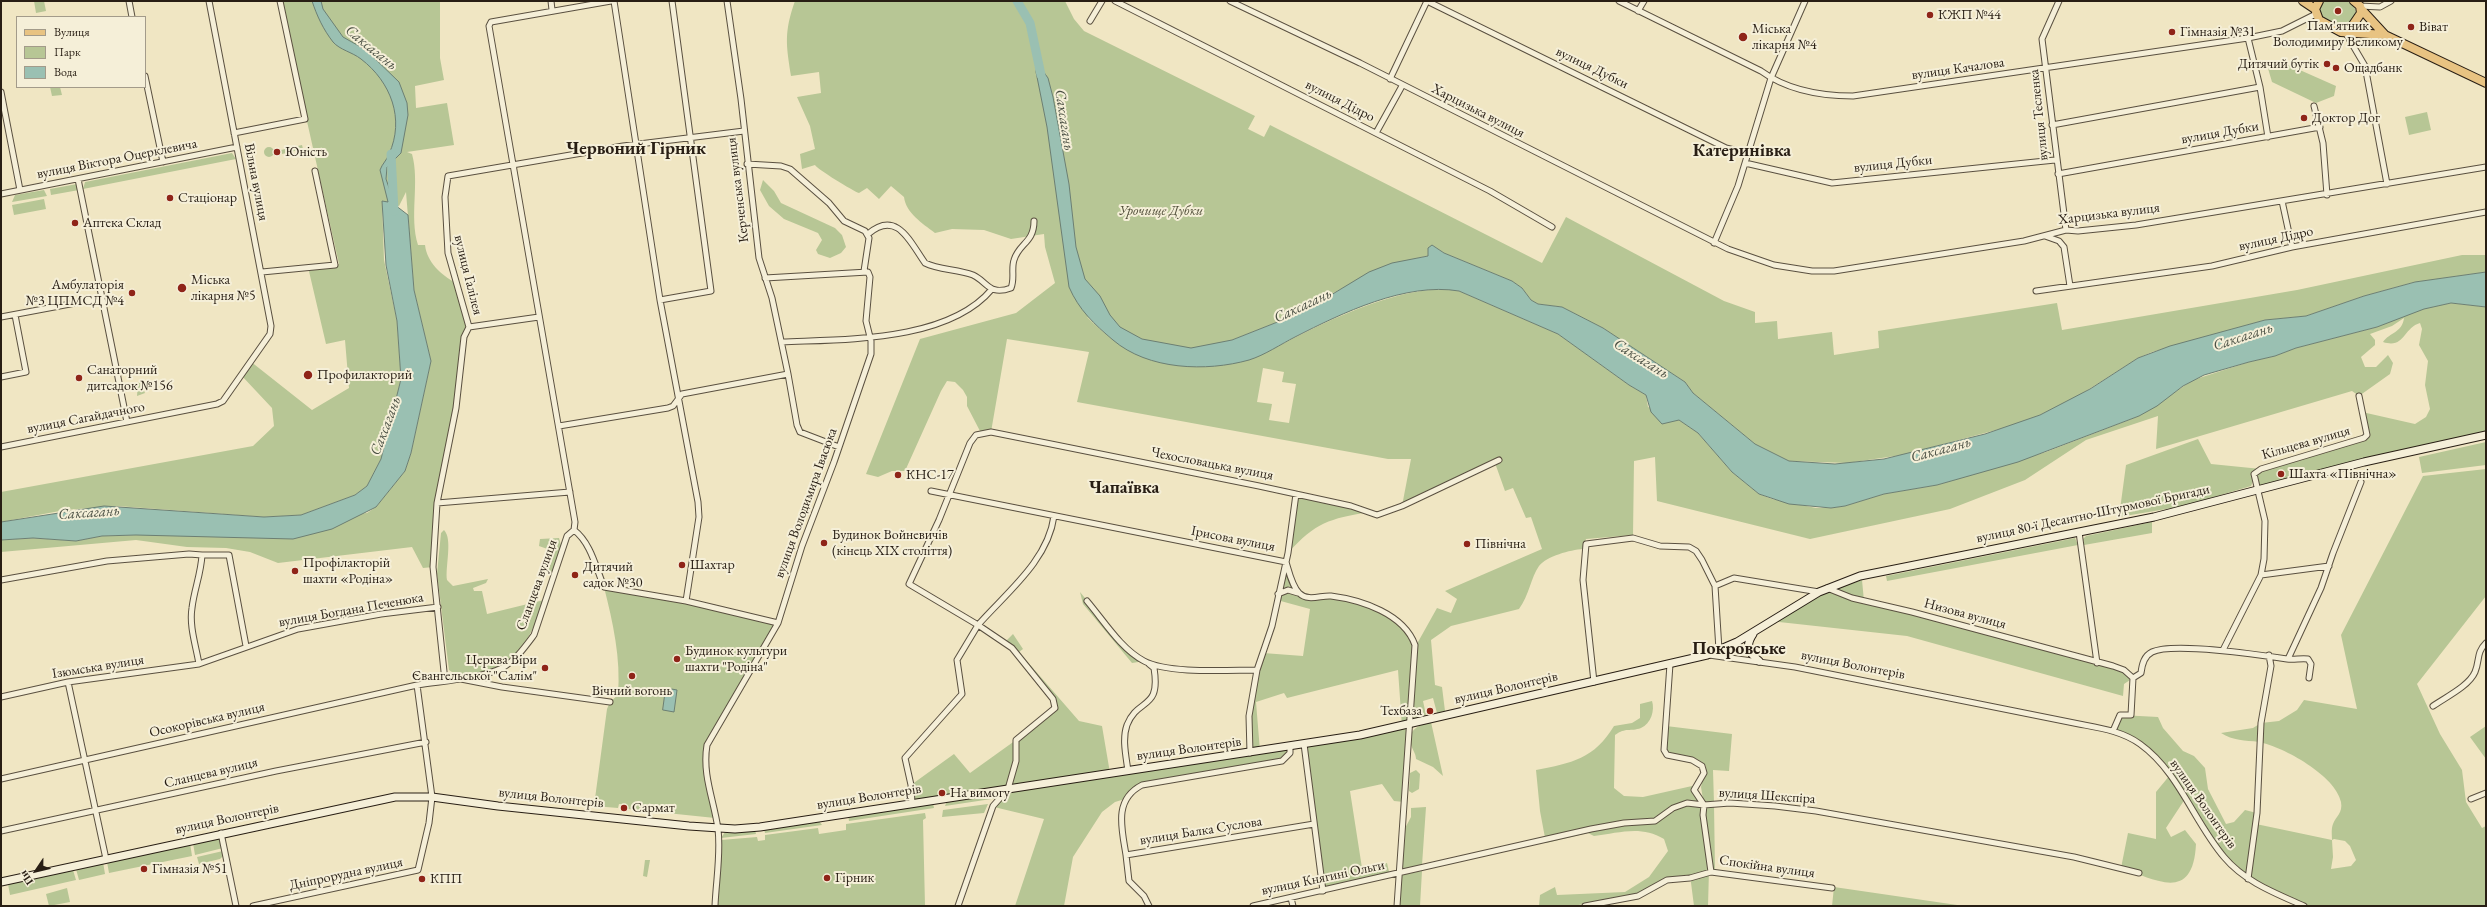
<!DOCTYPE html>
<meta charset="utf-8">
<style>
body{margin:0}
#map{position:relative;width:2487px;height:907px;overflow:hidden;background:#f0e6c3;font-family:"EB Garamond",serif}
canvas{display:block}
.frame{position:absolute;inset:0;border:2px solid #281e14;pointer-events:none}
.legend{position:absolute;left:16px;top:16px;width:130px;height:72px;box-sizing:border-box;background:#f5efd8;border:1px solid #a39b8a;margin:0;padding:5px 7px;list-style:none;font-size:12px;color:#281e14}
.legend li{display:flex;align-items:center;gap:8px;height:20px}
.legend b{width:20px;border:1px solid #a39b8a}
.north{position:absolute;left:16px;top:851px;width:40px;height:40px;-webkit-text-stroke:3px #f5efd8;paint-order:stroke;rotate:235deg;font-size:11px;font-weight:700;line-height:16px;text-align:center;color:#281e14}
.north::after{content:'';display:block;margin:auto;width:14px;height:18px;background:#281e14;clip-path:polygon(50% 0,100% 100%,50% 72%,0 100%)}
</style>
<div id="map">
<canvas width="2487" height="907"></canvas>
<div class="frame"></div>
<ul class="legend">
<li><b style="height:5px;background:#e8c382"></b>Вулиця</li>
<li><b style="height:11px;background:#b7c695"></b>Парк</li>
<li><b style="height:11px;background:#9ac0b2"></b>Вода</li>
</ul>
<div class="north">Пн</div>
</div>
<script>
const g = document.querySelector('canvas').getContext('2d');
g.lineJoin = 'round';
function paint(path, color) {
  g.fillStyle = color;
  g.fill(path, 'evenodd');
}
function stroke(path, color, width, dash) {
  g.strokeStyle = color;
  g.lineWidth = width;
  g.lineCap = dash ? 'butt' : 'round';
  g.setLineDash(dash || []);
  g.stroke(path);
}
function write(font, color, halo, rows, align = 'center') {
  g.font = font + ' "EB Garamond",serif';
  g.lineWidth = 4;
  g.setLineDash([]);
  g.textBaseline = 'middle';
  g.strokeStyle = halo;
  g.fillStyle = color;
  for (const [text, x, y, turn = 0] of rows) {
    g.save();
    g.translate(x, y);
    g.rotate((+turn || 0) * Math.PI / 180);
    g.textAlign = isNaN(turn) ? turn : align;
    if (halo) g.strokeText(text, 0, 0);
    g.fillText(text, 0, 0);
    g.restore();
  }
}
paint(new Path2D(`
 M34 1H44L46 11 36 13Z
 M280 1H440V58L444 80 415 86 416 108 447 103 454 145 407 152 412 154C420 183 409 216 418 245H425C427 262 441 275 456 283L467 323 458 391 440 485 433 567 423 568 412 547 278 563 250 552 226 548 187 547 136 540 1 552V540L33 538 76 541 102 536 136 535 367 513 376 507 405 471 411 453 431 361 414 290 406 192 399 206 382 201 384 260 397 321 401 379 381 459 367 486 355 495 301 515 264 517 117 506 65 510 1 522V492L253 446 274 426 272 408 241 375 250 361 312 410 349 388 345 340 326 344 308 267 339 264Z
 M795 1H1065L1074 19 1084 31 1255 116 1248 129 1264 137 1270 125 1542 263 1566 217 1724 301 1755 312V323L1777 321 1778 339 1832 332 1834 355 1879 348 1878 331 2057 303 2062 330 2297 290 2462 255H2486V272L2411 283 2364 296 2306 316 2265 320 2152 352 2138 358 2075 398 2040 415 2015 425 1902 455 1847 463 1789 461 1755 444 1693 393 1685 382 1603 328 1562 307 1538 304 1531 300 1522 288 1512 281 1444 253 1432 245 1428 256 1418 258 1341 289 1280 321 1232 340 1181 355 1087 317C1123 352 1150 367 1202 365 1217 365 1235 364 1250 359 1265 354 1281 344 1296 337 1328 321 1362 305 1397 296 1419 291 1437 287 1459 291L1558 334 1629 385 1646 395 1648 407 1679 420 1698 433 1732 472 1759 494 1772 499 1816 508H1831L1845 506 1884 494 1937 485 2046 452 2139 416 2193 380 2249 362 2275 356 2296 348 2377 327 2417 310 2441 305 2451 303 2486 307V435L2258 491 2254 479 2251 486 2184 506 2119 517 2126 465 2198 439 2211 464 2261 469 2367 435 2362 412 2415 424 2426 417 2430 409 2425 385 2428 361 2419 345 2422 329 2420 323C2403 328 2405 349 2383 342 2390 332 2402 333 2404 318L2392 326 2370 334 2375 340V345L2361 357 2365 367H2376L2388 355 2393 363 2390 374 2359 396 2352 391 2156 449 2158 416 2086 440 2025 480 1950 509 1810 539 1657 501 1655 457 1634 461 1633 535 1586 539 1583 549C1570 550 1547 556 1539 566 1531 577 1529 596 1519 609L1451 626 1431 640 1435 685 1442 687 1445 711 1437 713 1433 698 1423 701 1426 715 1414 718 1411 713 1418 642 1437 608 1451 613 1457 599 1445 591 1542 549 1531 517 1526 518 1513 488 1505 491 1495 463 1402 506 1411 459H1388L1077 402 1089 352 1007 339 991 432 981 433 967 406V397L963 390 955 382 947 381 941 391 905 471H892L878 477 866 474 920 339 1016 313 1055 283 1045 247 1044 234 1011 239 984 230 952 229 935 233C922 223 906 213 904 197L891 186 879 199 867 188 859 193C853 191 817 169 815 165L802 169 800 154 815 149 810 126 797 97 821 93 819 72 791 76C786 44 784 32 795 1ZM1263 368 1284 372 1282 382 1296 384 1289 423 1269 420 1272 404 1257 402Z
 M2323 1H2347L2354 5 2356 12 2349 25 2342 28 2322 18 2319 10Z
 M2284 63 2336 86 2334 96 2316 103 2272 82 2267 65Z
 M50 87H60L62 95 52 96Z
 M2427 112 2431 130 2409 135 2405 117Z
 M302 145 303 149 282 154 281 150Z
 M264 152a5 5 0 1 1 10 0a5 5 0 1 1-10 0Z
 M232 153 236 159 83 189 85 182Z
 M763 180 774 191 781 203 835 228 842 235 846 247 841 253 830 258 818 254 816 250 822 240 818 233 784 219 769 206 760 190Z
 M77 184 79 190 51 195 50 189Z
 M44 190 47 196 12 202 15 195Z
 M44 199 46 209 14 215 12 205Z
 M140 382 145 393 137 396 138 383Z
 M2486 442V465L2422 473 2419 457Z
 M2486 469V596L2417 684 2440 734 2462 770 2466 802 2482 828 2486 826V906H2304L2258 885 2225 858 2185 799 2166 828 2171 837 2185 830 2196 844C2193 904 2155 879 2121 868L2128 833 2156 839V792L2170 775 2140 744 2113 731 2120 715 2158 717 2163 728 2183 751 2194 756 2205 768 2208 789 2226 824 2234 822 2245 810 2257 813 2256 824 2332 840C2332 835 2331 829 2333 824 2336 816 2343 813 2341 802 2336 776 2284 747 2259 742 2245 740 2233 741 2221 733L2253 728 2261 723 2279 721 2297 710 2304 700 2357 709 2341 635 2423 476ZM2334 839 2345 841 2350 846 2356 860 2351 866 2331 869 2333 857 2332 840Z
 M1296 494 1369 512C1329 519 1316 522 1288 553Z
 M2152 522V533L2084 545 2083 539 2086 536Z
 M444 530C453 539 445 567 447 580L453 586 488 579 486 583 473 588 474 591H482L487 614 544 600C526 651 514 670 458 676L449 670 437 574 441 533Z
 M559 538 562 549 554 573 548 571 553 551 539 546 540 539Z
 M2075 538 2078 545 1887 581 1886 576Z
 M1286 562 1298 593 1304 597 1330 596 1370 607 1398 621 1415 645 1404 802 1394 801 1382 784 1350 791 1362 868 1387 863 1390 876 1323 891 1304 744 1402 727 1398 670 1287 698 1284 693 1256 702 1260 751 1290 746 1285 759 1142 785 1125 799 1115 802 1102 812 1073 857 1064 906H1015L1044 819 994 807 1007 790 912 804 911 785 954 754 970 773 1016 740 1056 705 1012 648 1004 643 1013 634 1023 649 1019 652 1079 721 1102 726 1110 773 1250 753 1249 716 1263 653 1303 656 1310 609 1277 600Z
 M1862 580 1864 601 2113 666 2133 678 2124 684 2123 696 1907 636 1770 621 1819 592 1836 589Z
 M604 587 686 601 778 623 713 733 704 761 715 818 628 809V805L619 804 618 808 594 806 607 709 610 702 618 695C621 658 613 623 604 587Z
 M1080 592 1126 648 1145 661 1132 663 1083 604Z
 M1652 701C1655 710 1651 724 1641 728 1630 732 1626 727 1615 735L1614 788 1624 796 1643 797 1692 786 1702 807 1709 870 1708 906H1694L1690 875 1666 878 1638 894 1573 906H1539L1540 895 1555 887 1557 895 1625 892 1649 877 1668 851 1664 839C1641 825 1619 833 1594 836L1588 833 1546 843 1540 811 1536 770C1572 763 1594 759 1614 726L1632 723 1640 718V704Z
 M1431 722 1443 776 1433 767 1416 759C1416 753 1412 750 1411 744 1407 729 1420 725 1431 722Z
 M1666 726 1732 734 1729 771 1713 770 1714 803 1704 805 1701 787 1706 766C1695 754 1681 755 1665 754Z
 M2486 726V759L2470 737Z
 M1416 770 1420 774 1419 789 1412 793 1409 791 1410 773Z
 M999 793 998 798 945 806 947 801Z
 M933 803 934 808 849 821 848 815Z
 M988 804 984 813 942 817 943 810Z
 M1714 804 1715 871 1712 870 1705 815 1706 806Z
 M1426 807 1422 865 1401 870 1403 832 1411 817V808Z
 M925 813 926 818 923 820 925 906H718L721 840 757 837 758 841 765 840V835L818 828 819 834 846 830V824Z
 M819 821 822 825 765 833 764 829Z
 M755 830 756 834 721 838 725 832Z
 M221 837 223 848 195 855 193 843Z
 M190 843 192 856 109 873 107 862Z
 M223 851V856L220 859 199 864 197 857Z
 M645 860H650L647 877 643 876Z
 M103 862 105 874 79 880 76 869Z
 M73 870 76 880 10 895 8 884Z
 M1422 871 1420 906H1399L1401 875Z
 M1834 887 1964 906H1832Z
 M67 888 70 902 49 906 46 894Z`), '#b7c695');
const water = new Path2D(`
 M312 1H321L323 9 343 37 366 50 399 82 407 103 408 115 401 153 387 167 386 179 395 205 408 215 414 290 431 361 411 453 405 471 376 507 332 529 293 539 136 535 102 536 76 541 33 538 1 540V522L104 506 264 517 301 515 355 495 367 486 381 459 401 379 397 321 386 265 382 201 388 202 380 170C382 164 387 160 389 154 405 119 391 82 361 59 352 52 340 50 333 42 323 29 317 16 312 1Z
 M1038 64 1048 78 1053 97 1069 184 1076 247 1085 279 1100 296 1110 315 1120 327 1142 339 1191 348 1232 340 1280 321 1331 295 1369 272 1392 263 1428 256V248L1432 245 1444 253 1512 281 1522 288 1531 300 1538 304 1562 307 1603 328 1685 382 1693 393 1755 444 1789 461 1835 464 1884 459 1985 434 2040 415 2090 389 2138 358 2170 346 2265 320 2306 316 2364 296 2415 282 2486 272V307L2451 303 2424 309 2377 327 2296 348 2275 356 2249 362 2204 375 2183 386 2157 406 2139 416 2018 462 1937 485 1884 494 1845 506 1831 508 1789 504 1759 494 1732 472 1698 433 1679 420 1662 424 1651 412 1646 395 1629 385 1558 334 1459 291C1406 282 1342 313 1295 337 1281 344 1265 355 1249 360 1206 372 1148 370 1113 340 1094 324 1079 310 1069 287L1047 127 1036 72Z
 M666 688 677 690 674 712 663 710Z`);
paint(water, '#9ac0b2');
stroke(water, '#6c7f73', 1);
stroke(new Path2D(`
 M1017 1 1030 23 1041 75
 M391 154 394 211`), '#9ac0b2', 9);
const street = new Path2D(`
 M129 1 132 17
 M551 1 552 10
 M614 1 660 300 698 502 699 517 686 601 778 623
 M727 1 741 99 759 258 772 298 788 374
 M1115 1 1490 191 1552 227
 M1230 1 1360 63 1728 249 1774 265 1812 271H1834L2024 241 2066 230 2078 231 2136 225 2486 167
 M1619 1 1761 71C1787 90 1821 96 1853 96L2248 38 2282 31 2316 14
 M2059 1 2042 39 2066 230
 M2360 6 2380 7 2391 1
 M1638 11 1644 1
 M1090 21 1102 1
 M2345 32 2365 66 2387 184
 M2248 38 2260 87 2268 137
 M145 76 163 162
 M1390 79 1427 1 1726 148 1747 153
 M1 92 20 190
 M2314 106 2323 143 2327 195
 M2052 125 2260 87
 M234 133 305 119 280 1
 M1376 133 1402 86
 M1745 163 1832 183 2055 160
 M747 164 781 166 790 169 829 203 844 221 865 231 869 238 864 271
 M2058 174 2320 127
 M78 179 127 422
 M1 194 237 147
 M2282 201 2292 247
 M868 234C897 209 910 242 925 263 939 270 957 269 973 275 988 282 989 296 1011 288 1015 279 1011 269 1014 260 1019 243 1034 243 1034 221
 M2045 236 2059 241 2064 247 2070 286
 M1714 243 1738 186 1771 78 1805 1
 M262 272 335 265 315 171
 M2036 291 2212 266 2292 247 2486 212
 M660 300 711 291 672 1
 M1 317 102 298
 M469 327 448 253 445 197 448 176 623 146 744 131
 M469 327 539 317
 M782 342C845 339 948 342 992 289
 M1 377 26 372 15 315
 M559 426 668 408 673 406 682 394 788 374 797 425 800 432 839 447
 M1 447 217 404 223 401 270 334 271 326 209 1
 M931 491 1286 562C1289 572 1292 586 1299 593 1308 602 1321 595 1331 596 1362 600 1404 614 1415 645L1397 906
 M437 503 570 492
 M574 530 575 522 489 26 491 22 611 1
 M574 530C591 543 596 568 604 587L686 601
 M2079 532 2097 663
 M202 555H229L246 646
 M2261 575 2329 566
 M1 580 107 561 189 554 202 555C201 574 194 590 192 608 189 626 196 646 199 664L298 629 381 614 438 607
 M1715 586 1734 578 1819 592
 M1827 588 1852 598 1912 612 2113 666 2124 670 2133 678
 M1278 594 1288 590 1298 593
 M1087 601C1104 621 1121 649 1144 661 1168 674 1228 670 1257 670
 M2223 650 2261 575 2264 559 2265 521 2254 474 2261 469 2364 438 2367 435 2359 396
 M1709 655 1795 667 2079 724C2100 728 2122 731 2140 744 2179 772 2194 822 2224 857 2245 882 2275 893 2304 906
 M2288 659 2321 588 2333 553 2361 482
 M1670 664 1664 750 1667 755 1692 760 1702 766 1704 773 1694 790 1704 805 1703 815 1711 872
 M461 679 502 687 610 702
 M445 681 433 567 437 503 456 408 464 337 469 327
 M68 682 106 859
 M1594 682 1583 580 1586 544 1633 538 1660 546 1689 547 1696 551 1702 560 1715 586 1719 650
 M1 697 68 682 199 664
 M2433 706C2446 697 2469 686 2475 672 2480 660 2476 653 2486 643
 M2113 731 2120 715H2131L2133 678 2141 673C2142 664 2144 656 2152 652 2172 642 2261 655 2287 659 2294 660 2301 658 2308 659L2311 664 2309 678
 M1304 744 1323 891
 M1250 753 1249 716 1257 670 1272 626 1288 553 1296 494
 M1128 771C1126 756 1122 739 1127 725 1138 697 1161 711 1154 668L1149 664
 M1 779 417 685C442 681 480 679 502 668 515 661 525 647 534 635L567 536 574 530
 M2471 799 2486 793
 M912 804 911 785 905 758 962 694 957 660 978 625 909 584 939 520 970 443 976 435 991 432 1051 444 1259 486 1351 506 1377 515 1402 506 1499 460
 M1 831 276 771 426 742
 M221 833 236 906
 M1126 855C1122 829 1113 800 1142 785L1282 761 1290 753V746
 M2248 879 2257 813 2261 723 2271 666 2269 655
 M1291 898 1293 906
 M253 906 418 870 429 823 432 797 417 685
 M715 906C716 881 721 854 718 829 714 800 702 775 707 745L778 623 802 546 834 462 871 354V341L866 321 870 277 868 272 765 278
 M958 906 993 806 1008 789 1016 761V740L1055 708 1053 699 1012 648 978 625C1006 593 1048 561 1054 516
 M1149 906 1144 896 1129 881 1126 855 1314 824
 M1253 906 1591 829 1624 823 1655 821 1673 808 1687 803 1704 805 1730 803 1775 806 1816 811 2074 857 2139 873
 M1585 906 1638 896 1667 880 1690 878 1711 872 1832 888`);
const secondary = new Path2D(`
 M1753 634C1745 646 1748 652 1759 661
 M1 882 395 797H432L498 806 689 826 735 829 760 827 1360 735 1707 655 1737 642 1819 592 1860 576 2154 517 2364 462 2486 435`);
const primary = new Path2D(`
 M2303 1 2315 9
 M2319 1 2315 9 2319 20 2341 32 2385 35 2486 83
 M2361 9 2385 35
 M2348 32 2361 13 2360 6 2354 1`);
stroke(street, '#5a5040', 7);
stroke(secondary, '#281e14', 9);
stroke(primary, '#281e14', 10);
stroke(street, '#f5efd8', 5);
stroke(secondary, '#f5efd8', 7);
stroke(primary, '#e8c382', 8);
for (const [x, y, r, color] of [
 [2338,11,4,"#8f2418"],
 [1930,15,4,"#8f2418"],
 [2411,27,4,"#8f2418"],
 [2172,32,4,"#8f2418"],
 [1743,37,5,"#8f2418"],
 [2327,64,4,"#8f2418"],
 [2336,68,4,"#8f2418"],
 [2304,118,4,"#8f2418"],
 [277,152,4,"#8f2418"],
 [170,198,4,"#8f2418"],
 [75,223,4,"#8f2418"],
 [182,288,5,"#8f2418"],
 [132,293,4,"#8f2418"],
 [308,375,5,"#8f2418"],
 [79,378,4,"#8f2418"],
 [2281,474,4,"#8f2418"],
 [898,475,4,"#8f2418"],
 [824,543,4,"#8f2418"],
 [1467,544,4,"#8f2418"],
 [682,565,4,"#8f2418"],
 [295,571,4,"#8f2418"],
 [575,575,4,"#8f2418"],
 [677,659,4,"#8f2418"],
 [545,668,4,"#8f2418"],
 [632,676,4,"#8f2418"],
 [1430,711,4,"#8f2418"],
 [942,793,4,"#8f2418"],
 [624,808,4,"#8f2418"],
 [144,869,4,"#8f2418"],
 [827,878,4,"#8f2418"],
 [422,879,4,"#8f2418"]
]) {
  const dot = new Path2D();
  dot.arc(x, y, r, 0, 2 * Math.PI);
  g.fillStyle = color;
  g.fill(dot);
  stroke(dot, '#f5efd8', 1.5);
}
write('14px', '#281e14', '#f5efd8', [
 ["КЖП №44",1938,15],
 ["Пам'ятник",2338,26,"center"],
 ["Володимиру Великому",2338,42,"center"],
 ["Віват",2419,27],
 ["Міська",1752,29],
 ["лікарня №4",1752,45],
 ["Гімназія №31",2180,32],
 ["Дитячий бутік",2319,64,"right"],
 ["Ощадбанк",2344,68],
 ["Доктор Дог",2312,118],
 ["Юність",285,152],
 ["Стаціонар",178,198],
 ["Аптека Склад",83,223],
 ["Міська",191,280],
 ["лікарня №5",191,296],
 ["Амбулаторія",124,285,"right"],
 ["№3 ЦПМСД №4",124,301,"right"],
 ["Санаторний",87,370],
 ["дитсадок №156",87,386],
 ["Профилакторий",317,375],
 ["Шахта «Північна»",2289,474],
 ["КНС-17",906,475],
 ["Будинок Войневичів",832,535],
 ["(кінець ХІХ століття)",832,551],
 ["Північна",1475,544],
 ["Профілакторій",303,563],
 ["шахти «Родіна»",303,579],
 ["Шахтар",690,565],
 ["Дитячий",583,567],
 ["садок №30",583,583],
 ["Будинок культури",685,651],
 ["шахти \"Родіна\"",685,667],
 ["Церква Віри",537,660,"right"],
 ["Євангельської \"Салім\"",537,676,"right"],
 ["Вічний вогонь",632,691,"center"],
 ["Техбаза",1422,711,"right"],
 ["На вимогу",950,793],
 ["Сармат",632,808],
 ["Гімназія №51",152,869],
 ["Гірник",835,878],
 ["КПП",430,879]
], 'left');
write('14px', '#281e14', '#f5efd8', [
 ["вулиця Дубки",1592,68,26],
 ["вулиця Качалова",1958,69,-8],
 ["вулиця Дідро",1340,101,27],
 ["Харцизька вулиця",1478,111,27],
 ["вулиця Тесленка",2039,115,-96],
 ["вулиця Дубки",2220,133,-10],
 ["вулиця Віктора Оцерклевича",117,159,-11],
 ["вулиця Дубки",1893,164,-6],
 ["Вільна вулиця",256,182,79],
 ["Керченська вулиця",738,190,-97],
 ["Харцизька вулиця",2109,214,-7],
 ["вулиця Дідро",2276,239,-12],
 ["вулиця Галілея",468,275,76],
 ["вулиця Сагайдачного",86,418,-11],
 ["Кільцева вулиця",2306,443,-16],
 ["Чехословацька вулиця",1212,464,11],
 ["вулиця Володимира Івасюка",806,503,-70],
 ["вулиця 80-ї Десантно-Штурмової Бригади",2093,514,-12],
 ["Ірисова вулиця",1233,539,11],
 ["Сланцева вулиця",537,585,-70],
 ["вулиця Богдана Печенюка",351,610,-10],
 ["Низова вулиця",1965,614,15],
 ["вулиця Волонтерів",1853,665,11],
 ["Ізюмська вулиця",98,667,-9],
 ["вулиця Волонтерів",1506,688,-13],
 ["Осокорівська вулиця",207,720,-13],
 ["вулиця Волонтерів",1189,749,-8],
 ["Сланцева вулиця",211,773,-13],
 ["вулиця Шекспіра",1767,796,4],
 ["вулиця Волонтерів",869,797,-9],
 ["вулиця Волонтерів",551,798,6],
 ["вулиця Волонтерів",2203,804,55],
 ["вулиця Волонтерів",227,819,-12],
 ["вулиця Балка Суслова",1201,831,-9],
 ["Спокійна вулиця",1767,867,8],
 ["Дніпрорудна вулиця",346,874,-12],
 ["вулиця Княгині Ольги",1323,878,-12]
]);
write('italic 14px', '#53503b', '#f5efd8', [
 ["Урочище Дубки",1161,211]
]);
write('italic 15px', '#4a4f43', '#f5efd8', [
 ["Саксагань",371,48,39],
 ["Саксагань",1064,120,81],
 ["Саксагань",1303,306,-25],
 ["Саксагань",2243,337,-18],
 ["Саксагань",1641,359,32],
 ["Саксагань",386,426,-69],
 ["Саксагань",1941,450,-15],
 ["Саксагань",89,513,-4]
]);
write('bold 18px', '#281e14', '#f5efd8', [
 ["Червоний Гірник",636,149],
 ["Катеринівка",1742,151],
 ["Чапаївка",1124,488],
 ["Покровське",1739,649]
]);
</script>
